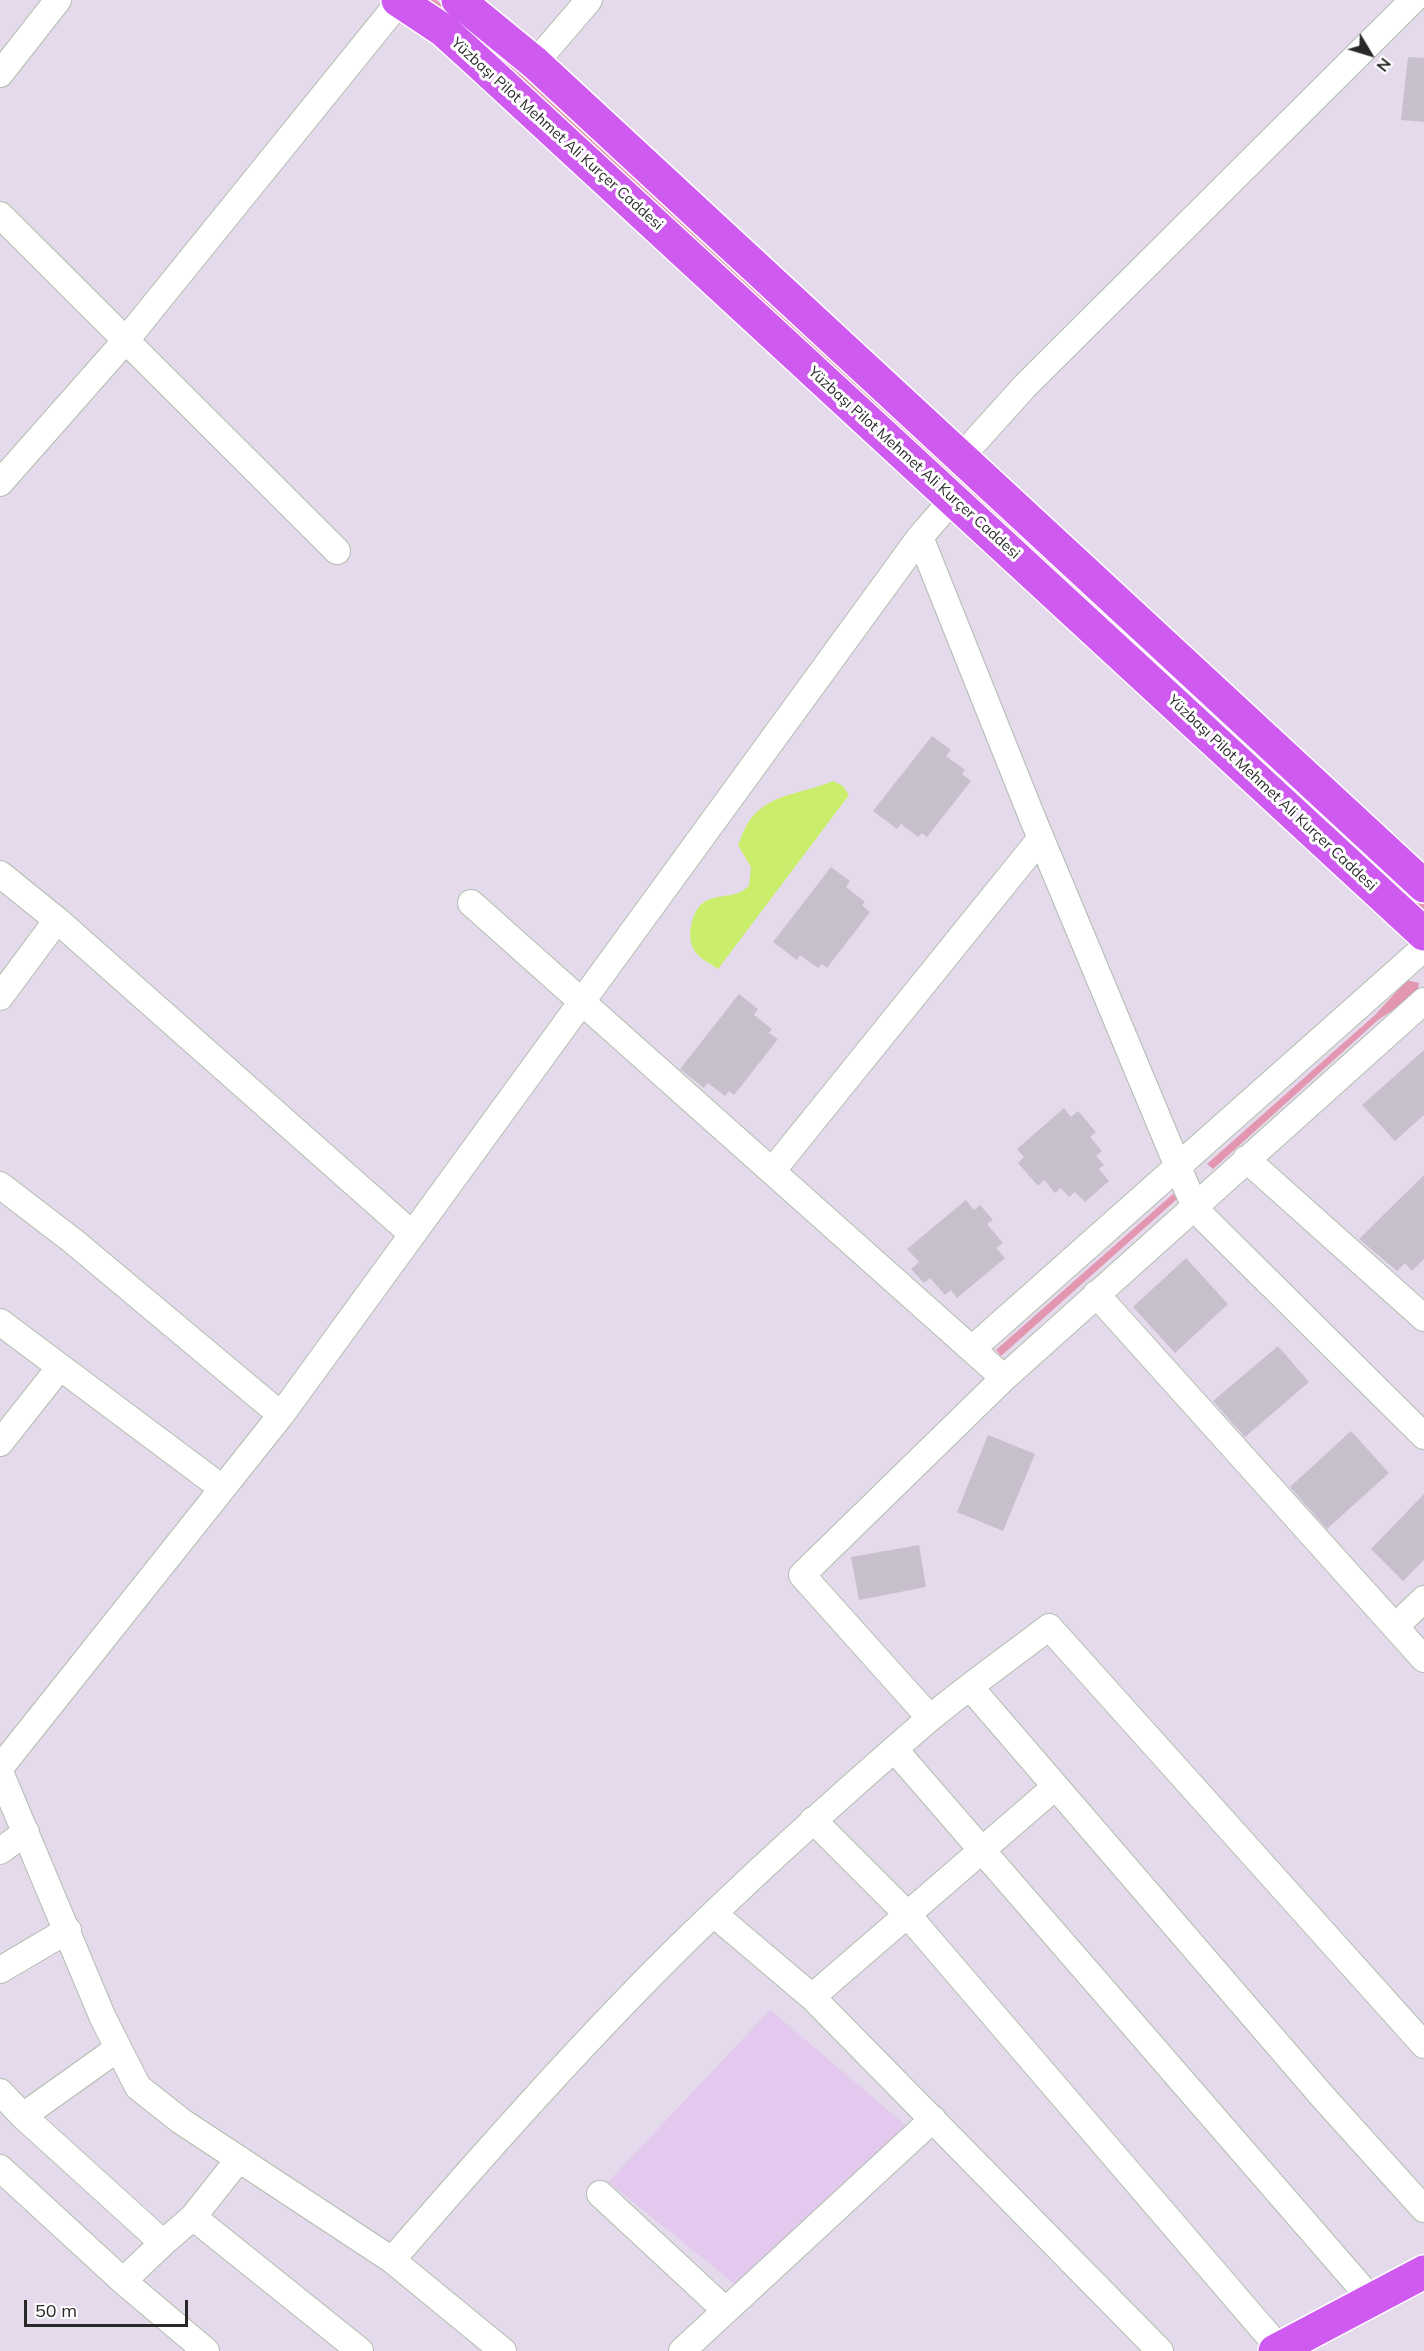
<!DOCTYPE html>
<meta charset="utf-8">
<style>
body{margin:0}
#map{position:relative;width:1424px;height:2351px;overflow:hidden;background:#e4daeb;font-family:Mulish,sans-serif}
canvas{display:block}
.north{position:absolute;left:1340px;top:24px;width:60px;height:60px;-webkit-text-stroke:4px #fff;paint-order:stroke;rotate:128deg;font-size:16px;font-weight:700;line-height:24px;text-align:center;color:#292929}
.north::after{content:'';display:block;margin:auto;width:21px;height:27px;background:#292929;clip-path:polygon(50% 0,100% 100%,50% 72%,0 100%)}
.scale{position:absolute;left:24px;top:2300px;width:164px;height:27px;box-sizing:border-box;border:3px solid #292929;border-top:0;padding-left:8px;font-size:18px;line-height:21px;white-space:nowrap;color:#292929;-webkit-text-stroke:4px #fff;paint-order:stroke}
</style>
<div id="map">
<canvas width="1424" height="2351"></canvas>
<div class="north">N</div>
<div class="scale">50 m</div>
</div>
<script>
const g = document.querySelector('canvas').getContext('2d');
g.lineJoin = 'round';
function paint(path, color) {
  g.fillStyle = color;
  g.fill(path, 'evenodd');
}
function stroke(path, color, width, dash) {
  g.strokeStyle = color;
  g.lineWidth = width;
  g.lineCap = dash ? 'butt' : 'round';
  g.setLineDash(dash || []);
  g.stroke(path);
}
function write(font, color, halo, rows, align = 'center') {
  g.font = font + ' Mulish,sans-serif';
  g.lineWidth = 6;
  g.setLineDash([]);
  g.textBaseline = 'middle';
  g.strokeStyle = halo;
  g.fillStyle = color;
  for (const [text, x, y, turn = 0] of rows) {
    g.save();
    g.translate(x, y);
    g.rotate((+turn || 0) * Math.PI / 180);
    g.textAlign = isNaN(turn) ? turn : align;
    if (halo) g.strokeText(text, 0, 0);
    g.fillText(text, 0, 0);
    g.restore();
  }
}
paint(new Path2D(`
 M770 2010 909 2128 735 2284 608 2182Z`), '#e2c9ed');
paint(new Path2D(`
 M423 0H436L486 37 1424 903V915Z
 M1407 980 1419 983 1417 994 1378 1020 1213 1169 1207 1164 1375 1015Z
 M1173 1194 1177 1199 1001 1356 996 1350Z`), '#e296af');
paint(new Path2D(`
 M833 781 843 786 849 795 718 969C709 963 698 958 693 948 686 933 693 904 710 899 725 894 736 898 749 886L751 867 738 845C742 836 746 823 753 816 773 793 806 793 833 781Z`), '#caee6c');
paint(new Path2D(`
 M1408 57 1424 58V122L1401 120Z
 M932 736 951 750 946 756 965 770 962 774 971 781 927 837 922 833 918 837 901 824 897 829 873 811Z
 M831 867 850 881 846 887 865 902 862 905 870 912 827 968 822 964 818 968 800 955 797 960 773 942Z
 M739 994 758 1009 754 1015 772 1029 769 1033 778 1039 734 1095 729 1091 725 1096 708 1083 704 1088 680 1069Z
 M1424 1050V1115L1395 1141 1362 1105Z
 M1064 1108 1071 1117 1078 1111 1096 1132 1090 1137 1102 1151 1096 1156 1104 1165 1099 1169 1109 1181 1085 1202 1075 1192 1069 1197 1061 1188 1055 1193 1044 1180 1038 1186 1018 1163 1024 1157 1017 1149Z
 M1424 1175V1259L1412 1271 1405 1263 1397 1271 1359 1239Z
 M966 1200 974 1210 980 1205 993 1220 987 1224 1003 1243 996 1248 1005 1258 957 1298 951 1290 945 1295 930 1278 924 1283 911 1269 919 1262 907 1249Z
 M1186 1258 1228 1304 1175 1353 1133 1307Z
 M1278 1346 1309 1382 1245 1437 1213 1401Z
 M1351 1431 1389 1473 1327 1529 1290 1487Z
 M988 1435 1035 1454 1003 1531 957 1512Z
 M1424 1494V1560L1403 1581 1371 1549Z
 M919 1545 926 1587 859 1600 851 1557Z`), '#c8bfcd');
const minor = new Path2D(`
 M535 63 589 0
 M0 74 58 0
 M0 215 337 551
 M961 457 1025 386 1413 0
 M0 483 126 340 400 1
 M920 537 1032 817 1196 1210 1424 1436
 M0 874 57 920 412 1234
 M471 903 1004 1378
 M0 997 57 920
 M1246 1159 1424 1318
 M773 1170 1041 838
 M0 1185 73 1241 281 1415
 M1096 1294 1424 1659
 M0 1322 222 1488
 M972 1349 1424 948
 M0 1443 60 1367
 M1396 1626 1424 1599
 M970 1687 1323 2097 1424 2209
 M930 1718 802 1575 1004 1378 1424 1001
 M895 1750 1371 2299
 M0 1768 281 1415 920 537 954 498
 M0 1772 103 2018 138 2087 181 2121 392 2260 503 2351
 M813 1820 906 1913 1280 2349
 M0 1851 26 1832
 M714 1914 812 1997 1160 2351
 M0 1970 68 1930
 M812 1997 1055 1787
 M0 2092 23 2116 163 2243 123 2281
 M23 2116 117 2049
 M0 2168 123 2281 206 2351
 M600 2194 724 2309
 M193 2217 239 2159
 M163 2243 193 2217 360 2351
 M392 2260C482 2156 574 2052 671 1955 754 1873 841 1795 929 1719 967 1687 1009 1658 1049 1627L1424 2045
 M682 2351 933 2119`);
const major = new Path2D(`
 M398 0 443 30 474 58 1424 934
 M458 0 535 63 1424 886
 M1275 2351 1424 2272`);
stroke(minor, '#b1bdaf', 28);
stroke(major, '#fff', 36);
stroke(minor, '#fff', 26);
stroke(major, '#ce5af0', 33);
write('15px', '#292929', '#fff', [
 ["Yüzbaşı Pilot Mehmet Ali Kurçer Caddesi",557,134,42],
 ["Yüzbaşı Pilot Mehmet Ali Kurçer Caddesi",914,463,42],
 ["Yüzbaşı Pilot Mehmet Ali Kurçer Caddesi",1272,793,43]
]);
</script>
